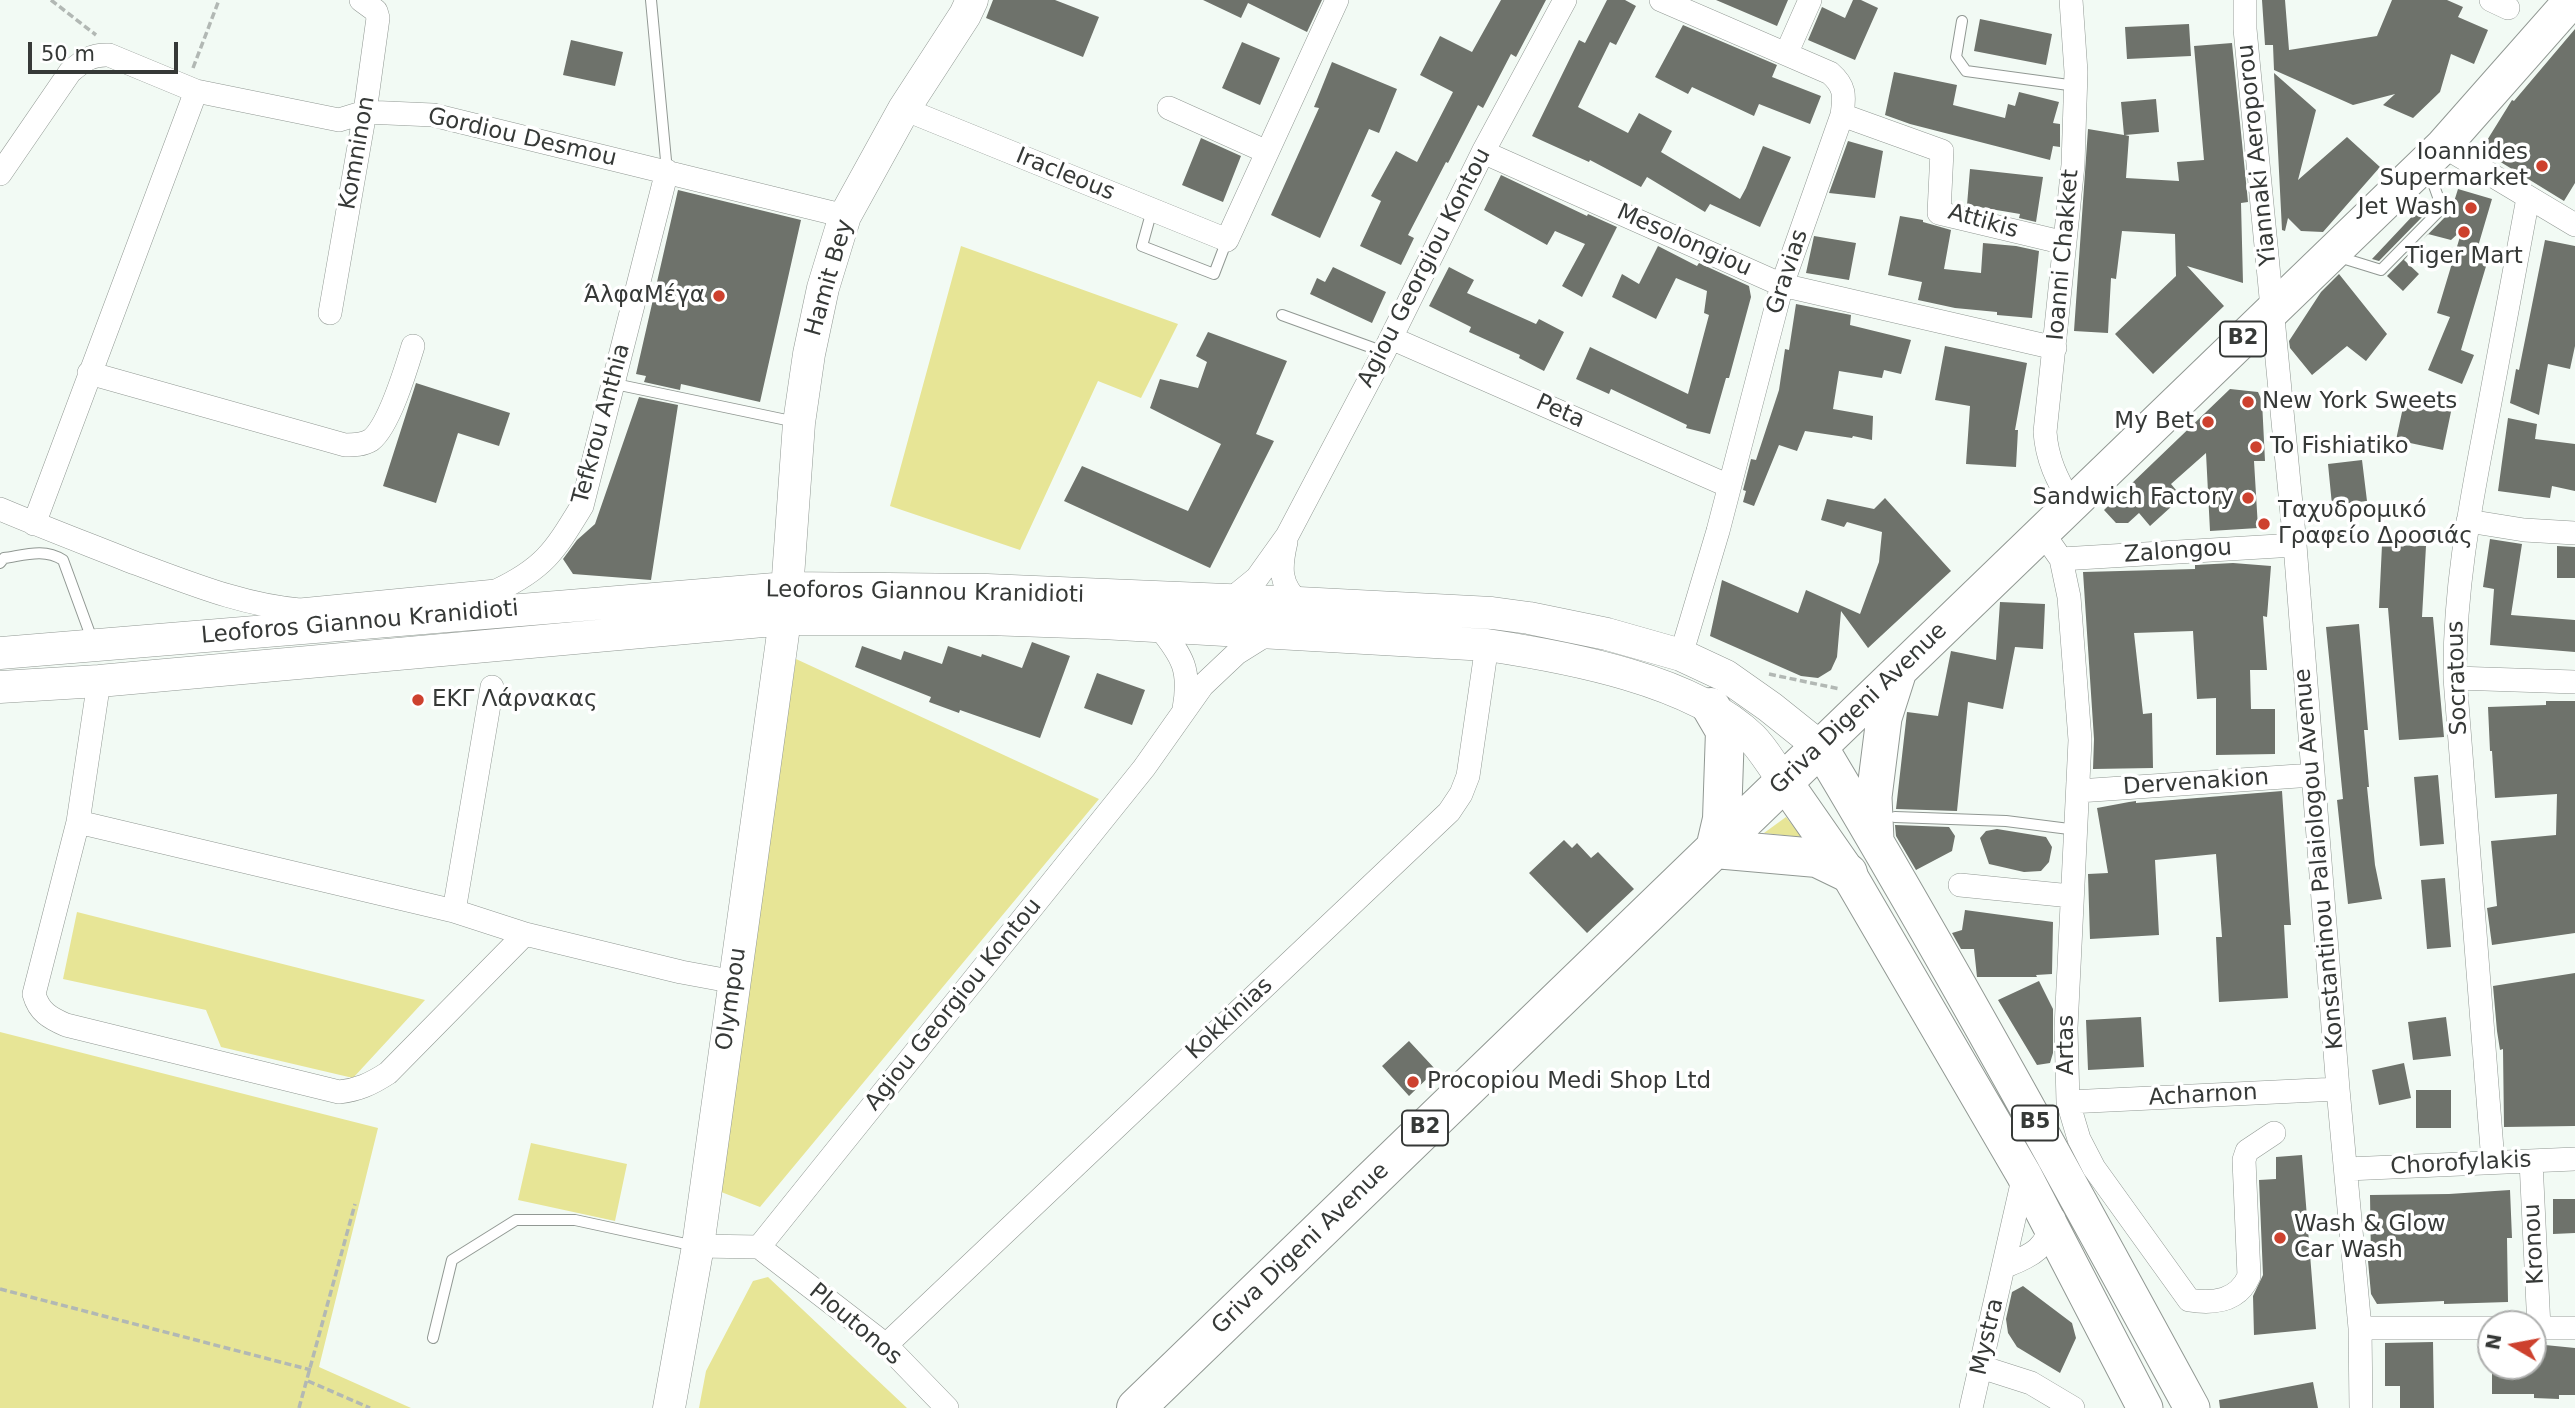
<!DOCTYPE html>
<meta charset="utf-8">
<style>
body{margin:0}
#map{position:relative;width:2575px;height:1408px;overflow:hidden;background:#f2faf4;font-family:"DejaVu Sans",sans-serif}
canvas{display:block}
.north{position:absolute;left:2477px;top:1310px;width:70px;height:70px;box-sizing:border-box;background:#fff;border:2px solid #afb0af;border-radius:50%;rotate:280deg;font-size:19px;font-weight:700;line-height:28px;text-align:center;color:#363937}
.north::after{content:'';display:block;margin:auto;width:24px;height:32px;background:#cd412e;clip-path:polygon(50% 0,100% 100%,50% 72%,0 100%)}
.scale{position:absolute;left:28px;top:42px;width:150px;height:32px;box-sizing:border-box;border:4px solid #363937;border-top:0;padding-left:9px;font-size:21px;line-height:24px;white-space:nowrap;color:#363937;-webkit-text-stroke:5px #fff;paint-order:stroke}
</style>
<div id="map">
<canvas width="2575" height="1408"></canvas>
<div class="north">N</div>
<div class="scale">50 m</div>
</div>
<script>
const g = document.querySelector('canvas').getContext('2d');
g.lineJoin = 'round';
function paint(path, color) {
  g.fillStyle = color;
  g.fill(path, 'evenodd');
}
function stroke(path, color, width, dash) {
  g.strokeStyle = color;
  g.lineWidth = width;
  g.lineCap = dash ? 'butt' : 'round';
  g.setLineDash(dash || []);
  g.stroke(path);
}
function write(font, color, halo, rows, align = 'center') {
  g.font = font + ' "DejaVu Sans",sans-serif';
  g.lineWidth = 7;
  g.setLineDash([]);
  g.textBaseline = 'middle';
  g.strokeStyle = halo;
  g.fillStyle = color;
  for (const [text, x, y, turn = 0] of rows) {
    g.save();
    g.translate(x, y);
    g.rotate((+turn || 0) * Math.PI / 180);
    g.textAlign = isNaN(turn) ? turn : align;
    if (halo) g.strokeText(text, 0, 0);
    g.fillText(text, 0, 0);
    g.restore();
  }
}
paint(new Path2D(`
 M961 246 1178 324 1141 398 1098 381 1020 550 890 506Z
 M796 659 1099 799 760 1207 716 1190Z
 M1786 817 1802 837 1764 833Z
 M77 912 425 1000 353 1078 221 1047 206 1010 63 979Z
 M0 1032 378 1128 319 1367 411 1408H0Z
 M531 1143 627 1164 615 1221 518 1200Z
 M768 1277 907 1408H699L706 1371 753 1281Z`), '#e7e596');
paint(new Path2D(`
 M993 0H1055L1099 17 1083 57 986 18Z
 M1203 0H1322L1307 32 1248 3 1241 18Z
 M1501 0H1546L1516 57 1511 54 1483 108 1478 105 1448 163 1446 162 1408 235 1414 238 1401 265 1360 246 1381 201 1371 196 1396 151 1417 162 1453 92 1420 75 1440 36 1472 52Z
 M1607 0H1625L1636 6 1616 45 1610 42 1578 107 1628 133 1639 113 1672 131 1661 152 1740 199 1746 188 1763 146 1791 157 1760 227 1710 204 1705 212 1647 177 1641 187 1590 160 1589 162 1532 136 1579 40 1585 43Z
 M1716 0H1788L1777 26Z
 M1853 0H1861L1878 8 1855 60 1808 40 1822 7 1845 18Z
 M2262 0H2285L2289 50 2377 36 2392 0H2447L2463 7 2458 17 2488 30 2474 64 2451 54 2440 92 2413 118 2383 105 2395 94 2353 105 2274 70 2273 45H2265Z
 M1980 19 2052 34 2046 65 1974 51Z
 M2189 24 2191 56 2127 59 2125 27Z
 M1683 25 1777 65 1772 77 1821 96 1810 124 1759 104 1754 116 1692 87 1688 94 1655 77Z
 M2575 29V183L2564 201 2481 150 2512 100 2514 101Z
 M571 40 623 52 615 86 563 75Z
 M1242 42 1280 58 1260 105 1222 88Z
 M2232 43 2248 202 2241 203 2243 283 2187 266 2224 306 2153 374 2115 334 2176 276 2175 234 2122 231 2116 279 2111 278 2108 333 2074 331 2088 129 2124 135 2121 102 2156 99 2159 132 2125 135 2129 136 2126 178 2179 181 2177 162 2204 160 2194 46Z
 M1332 62 1397 89 1379 133 1369 129 1320 238 1271 215 1319 108 1314 107Z
 M1894 72 1957 85 1953 105 2005 118 2008 104 2015 106 2019 92 2059 102 2053 123 2060 124V147L2053 146 2050 160 1910 124 1885 115Z
 M2274 73 2316 110 2298 180 2347 137 2380 167 2323 232 2301 231 2288 218 2285 231 2282 230Z
 M1201 138 1241 156 1223 202 1182 185Z
 M1848 141 1883 151 1875 198 1829 193Z
 M1970 169 2043 177 2036 222 2019 218 2020 214 1967 205Z
 M1501 175 1587 216 1588 214 1617 227 1582 297 1562 286 1585 244 1555 231 1547 245 1484 210Z
 M2458 189 2492 199 2474 260 2487 263 2461 350 2474 355 2462 384 2428 370 2450 317 2437 313 2462 230 2451 240 2428 234 2404 260 2419 274 2403 291 2387 276 2448 214 2453 205Z
 M678 190 801 220 760 402 681 384 680 390 644 382 646 376 636 374Z
 M2419 209 2428 211 2379 261 2372 259Z
 M1900 216 1923 220V222L1951 230 1944 269 1981 273 1983 243 2016 246 2039 251 2032 318 1997 315V312L1955 308 1918 300 1922 282 1888 275Z
 M1814 236 1856 243 1849 280 1806 273Z
 M2545 240 2575 246V346L2570 369 2548 364 2539 415 2510 403 2516 369 2519 370Z
 M1658 246 1697 266 1699 263 1749 286 1751 297 1729 378H1726L1710 434 1686 428 1687 425 1611 389 1609 394 1576 379 1590 347 1688 394 1709 315 1704 313 1707 291 1676 278 1656 319 1612 297 1622 274 1639 284Z
 M1333 267 1386 292 1372 323 1310 294 1317 278 1325 282Z
 M1449 267 1474 280 1467 293 1536 324 1539 319 1564 332 1544 371 1519 358 1520 355 1469 332 1471 327 1429 306Z
 M2339 274 2387 334 2366 361 2347 346 2312 375 2290 348 2289 341 2321 292Z
 M1796 304 1851 315 1850 325 1911 340 1901 374 1884 370 1882 378 1839 371 1833 409 1873 416 1872 440 1853 436 1852 438 1805 431 1797 451 1779 445 1754 506 1743 502 1746 491 1743 490 1751 459 1756 460 1779 390 1785 349 1789 350Z
 M1208 332 1287 361 1256 434 1274 441 1210 568 1064 501 1082 466 1188 511 1221 444 1150 408 1160 379 1198 388 1207 362 1196 356Z
 M1945 346 2027 363 2015 430H2018L2016 467 1966 464 1970 406 1935 400Z
 M416 383 510 413 499 446 458 433 436 503 383 486Z
 M2230 389 2258 392 2262 401 2265 461H2254L2258 528 2210 531 2206 453 2171 484 2176 490 2166 499 2172 506 2150 526 2139 513 2128 523H2116L2104 510Z
 M639 397 678 405 651 580 573 574 563 559 577 540 595 524Z
 M2405 398 2452 407 2443 450 2396 440Z
 M2508 418 2537 424 2535 439 2575 444V491L2552 486 2550 498 2498 491Z
 M2362 460 2367 501 2332 505 2328 464Z
 M1885 498 1951 571 1868 648 1841 611 1837 657 1831 670 1818 678 1801 676 1710 636 1722 580 1798 613 1806 590 1860 614 1879 562 1882 532 1847 522 1844 527 1821 520 1827 499 1874 509Z
 M2490 539 2522 544 2511 615 2575 620V652L2490 645 2494 589 2483 587Z
 M2382 545 2426 546 2422 617H2433L2444 737 2399 740 2388 608H2379Z
 M2557 546 2575 547V578H2557Z
 M2233 563 2271 566 2267 617 2263 616 2267 670H2250L2251 709H2275V754L2216 755V698L2197 699 2193 631 2134 633 2143 714 2152 713 2153 768 2093 769 2094 739 2083 572 2195 569V565Z
 M2000 602 2045 604 2043 649 2015 647 2003 709 1968 702 1957 811 1896 809 1907 712 1938 716 1951 651 1996 660Z
 M2359 624 2368 730H2364L2369 787H2367L2375 865 2382 899 2348 904 2337 800 2343 799 2326 627Z
 M1032 642 1070 656 1040 738 960 710 959 713 929 702 931 697 855 667 862 646 901 660 904 651 942 664 948 646 981 657 982 654 1022 668Z
 M1097 673 1145 690 1132 725 1084 708Z
 M2546 701H2575V933L2492 945 2487 908 2497 906 2491 841 2556 835 2557 794 2495 798 2492 751H2490L2488 707 2546 705Z
 M2438 775 2444 844 2420 846 2414 777Z
 M2282 791 2291 925H2284L2288 998 2219 1002 2216 937H2222L2216 854 2155 860 2159 935 2090 939 2088 874 2108 873 2097 808 2129 802 2136 801V803Z
 M1895 825 1949 827 1955 836 1952 851 1916 870 1896 836Z
 M1997 829 2046 837 2052 847 2049 862 2041 871 2024 872 1989 864 1980 838 1986 831Z
 M1564 840 1572 848 1577 843 1591 858 1598 852 1634 889 1587 933 1529 873Z
 M2445 878 2451 947 2427 949 2421 880Z
 M1965 910 2053 922 2052 974 2036 975 2037 977H1977L1974 949H1961L1952 933 1962 930Z
 M2575 973V1126L2504 1127 2503 1049 2500 1050 2497 1031 2493 986Z
 M2039 981 2053 1009V1053L2050 1063 2037 1065 1998 1000Z
 M2141 1017 2144 1067 2088 1070 2086 1020Z
 M2446 1017 2451 1056 2413 1060 2408 1022Z
 M1409 1041 1436 1070 1409 1096 1382 1066Z
 M2404 1063 2411 1098 2379 1105 2372 1070Z
 M2416 1090H2451V1128H2416Z
 M2302 1155 2316 1329 2254 1335 2253 1296 2263 1275 2259 1180 2276 1179V1157Z
 M2510 1190 2512 1238H2507L2508 1302 2444 1304V1301L2377 1304 2371 1294 2368 1261H2371L2370 1195 2449 1194Z
 M2553 1199H2575V1233L2553 1234Z
 M2023 1286 2072 1323 2076 1338 2060 1373 2017 1347 2008 1333 2006 1319 2012 1292Z
 M2433 1342 2434 1408H2400V1386H2385V1343Z
 M2535 1344 2575 1348V1395H2559V1399L2534 1398V1394H2492V1366H2534Z
 M2313 1382 2318 1408H2220L2219 1400Z`), '#6e726b');
const lane = new Path2D(`
 M651 0 667 171
 M1962 21 1956 57 1966 71 2076 86
 M1152 210 1142 246 1214 274 1227 240
 M2339 257 2381 270 2442 208 2428 169
 M1282 315 1384 352
 M615 384 796 422
 M0 563 4 558C25 555 44 548 63 560L93 642
 M1895 817 2006 821 2077 830
 M433 1338 452 1260 516 1220H575L695 1246`);
const street = new Path2D(`
 M1661 0 1830 73C1845 86 1845 95 1842 115L1782 285 1718 531 1681 655
 M2071 0 2076 72 2073 165 2045 432C2047 460 2057 479 2071 504
 M2245 0V29L2295 545 2338 1089 2360 1328 2361 1408
 M2491 0 2508 8
 M1787 52 1810 0
 M1169 108 1267 152
 M904 109 1227 240 1337 0
 M1842 115 1942 151 1939 213 2065 243
 M2443 146 2575 225
 M1483 152 1782 285 2055 348
 M0 174 70 72C83 61 91 54 109 55L196 91 339 120 365 112 433 115 845 216
 M330 313 365 112 378 18 376 11 361 0
 M1391 338 1729 486
 M89 373 345 445C354 445 363 445 371 440 389 426 406 369 413 346
 M0 509C45 528 90 545 135 563 190 583 242 605 300 610L496 591C545 568 555 550 582 506L667 171
 M2468 521 2524 530 2575 533
 M34 524 196 91
 M2042 532 2061 559 2069 597 2080 740 2066 1028 2068 1102 2079 1139 2094 1168 2189 1300C2214 1304 2238 1301 2249 1276L2244 1160 2247 1151 2274 1133
 M1286 542C1280 568 1279 584 1299 603
 M2061 559 2295 545
 M1230 600 1257 578 1287 536 1384 352 1483 152 1565 0
 M1159 627C1183 658 1191 669 1184 709
 M2455 678 2575 682
 M99 681 78 822 34 994C39 1012 50 1018 66 1025L339 1092C358 1090 371 1084 388 1073L525 934
 M2078 791 2313 775
 M78 822 454 911 525 934 681 972 735 982
 M1960 885 2071 896
 M454 911 492 687
 M2068 1102 2338 1089
 M2531 1161 2539 1328
 M2493 1162 2455 678C2454 593 2469 512 2485 429 2499 352 2514 275 2528 198
 M2347 1169 2575 1159
 M698 1246 759 1247 1144 768 1202 686 1237 653 1269 633
 M759 1247 886 1345 947 1408
 M2004 1267C2034 1254 2044 1251 2054 1219
 M2360 1328H2491
 M2533 1328H2575
 M886 1345 1449 812 1461 794 1468 776 1487 645
 M1981 1367 2031 1383 2073 1408
 M1971 1408 2024 1175`);
const secondary = new Path2D(`
 M0 653 787 588 987 590 1299 603 1492 613 1529 618 1607 634 1681 655 1726 676 1770 707 1820 747
 M0 687 99 681 785 619H987L1102 623 1487 645C1567 657 1693 680 1752 738 1764 750 1773 767 1784 781
 M669 1408 698 1246 785 619 799 423 809 354 823 288 845 216 904 109 965 15 972 0`);
const primary = new Path2D(`
 M1784 781 1848 873 2024 1175 2145 1408
 M1876 840 1874 797 1884 718 1899 671
 M2192 1408C2071 1186 1950 964 1820 747L2443 146 2572 0`);
const highway = new Path2D(`
 M1711 707 1725 731 1722 819 1715 849
 M1715 849 1817 858 1848 873
 M1136 1408 1820 747`);
stroke(lane, '#919893', 12);
stroke(street, '#919893', 24);
stroke(secondary, '#919893', 33);
stroke(primary, '#919893', 37);
stroke(highway, '#919893', 40);
stroke(new Path2D(`
 M51 0 96 35
 M193 68 219 0
 M1769 674 1840 689
 M0 1289 311 1370
 M308 1381 370 1408
 M299 1408 355 1204`), '#b2b8b4', 3.5, [7, 3.5]);
stroke(lane, '#fff', 10);
stroke(street, '#fff', 23);
stroke(secondary, '#fff', 32);
stroke(primary, '#fff', 35);
stroke(highway, '#fff', 38);
for (const [x, y, r, color] of [
 [2542,166,7,"#cd412e"],
 [2471,208,7,"#cd412e"],
 [2464,232,7,"#cd412e"],
 [719,296,7,"#cd412e"],
 [2248,402,7,"#cd412e"],
 [2208,422,7,"#cd412e"],
 [2256,447,7,"#cd412e"],
 [2248,498,7,"#cd412e"],
 [2264,524,7,"#cd412e"],
 [418,700,7,"#cd412e"],
 [1413,1082,7,"#cd412e"],
 [2280,1238,7,"#cd412e"]
]) {
  const dot = new Path2D();
  dot.arc(x, y, r, 0, 2 * Math.PI);
  g.fillStyle = color;
  g.fill(dot);
  stroke(dot, '#fff', 2.5);
}
for (const [x, y, w] of [
 [2243,339,46],
 [2035,1123,46],
 [1425,1128,46]
]) {
  const box = new Path2D();
  box.roundRect(x - w / 2, y - 17.5, w, 35, 5);
  g.fillStyle = '#fff';
  g.fill(box);
  stroke(box, '#363937', 2);
}
write('bold 21px', '#363937', null, [
 ["B2",2243,339],
 ["B5",2035,1123],
 ["B2",1425,1128]
]);
write('23px', '#363937', '#fff', [
 ["Gordiou Desmou",522,138,13],
 ["Komninon",358,153,-80],
 ["Yiannaki Aeroporou",2258,155,-96],
 ["Iracleous",1065,175,22],
 ["Attikis",1983,222,16],
 ["Mesolongiou",1684,241,24],
 ["Ioanni Chakket",2064,255,-85],
 ["Agiou Georgiou Kontou",1425,268,-63],
 ["Gravias",1788,272,-72],
 ["Hamit Bey",830,278,-74],
 ["Peta",1560,412,24],
 ["Tefkrou Anthia",602,424,-75],
 ["Zalongou",2178,552,-4],
 ["Leoforos Giannou Kranidioti",925,593,1],
 ["Leoforos Giannou Kranidioti",360,623,-5],
 ["Socratous",2458,678,-92],
 ["Griva Digeni Avenue",1859,709,-44],
 ["Dervenakion",2196,783,-4],
 ["Konstantinou Palaiologou Avenue",2320,859,-95],
 ["Olympou",732,999,-82],
 ["Agiou Georgiou Kontou",954,1005,-51],
 ["Kokkinias",1230,1019,-43],
 ["Artas",2067,1045,-90],
 ["Acharnon",2203,1096,-3],
 ["Chorofylakis",2461,1164,-3],
 ["Kronou",2535,1244,-93],
 ["Griva Digeni Avenue",1301,1249,-44],
 ["Ploutonos",855,1325,40],
 ["Mystra",1988,1337,-77]
]);
write('23px', '#363937', '#fff', [
 ["Ioannides",2528,153,"right"],
 ["Supermarket",2528,179,"right"],
 ["Jet Wash",2457,208,"right"],
 ["Tiger Mart",2464,257,"center"],
 ["ΆλφαΜέγα",705,296,"right"],
 ["New York Sweets",2262,402],
 ["My Bet",2194,422,"right"],
 ["To Fishiatiko",2270,447],
 ["Sandwich Factory",2234,498,"right"],
 ["Ταχυδρομικό",2278,511],
 ["Γραφείο Δροσιάς",2278,537],
 ["ΕΚΓ Λάρνακας",432,700],
 ["Procopiou Medi Shop Ltd",1427,1082],
 ["Wash & Glow",2294,1225],
 ["Car Wash",2294,1251]
], 'left');
</script>
